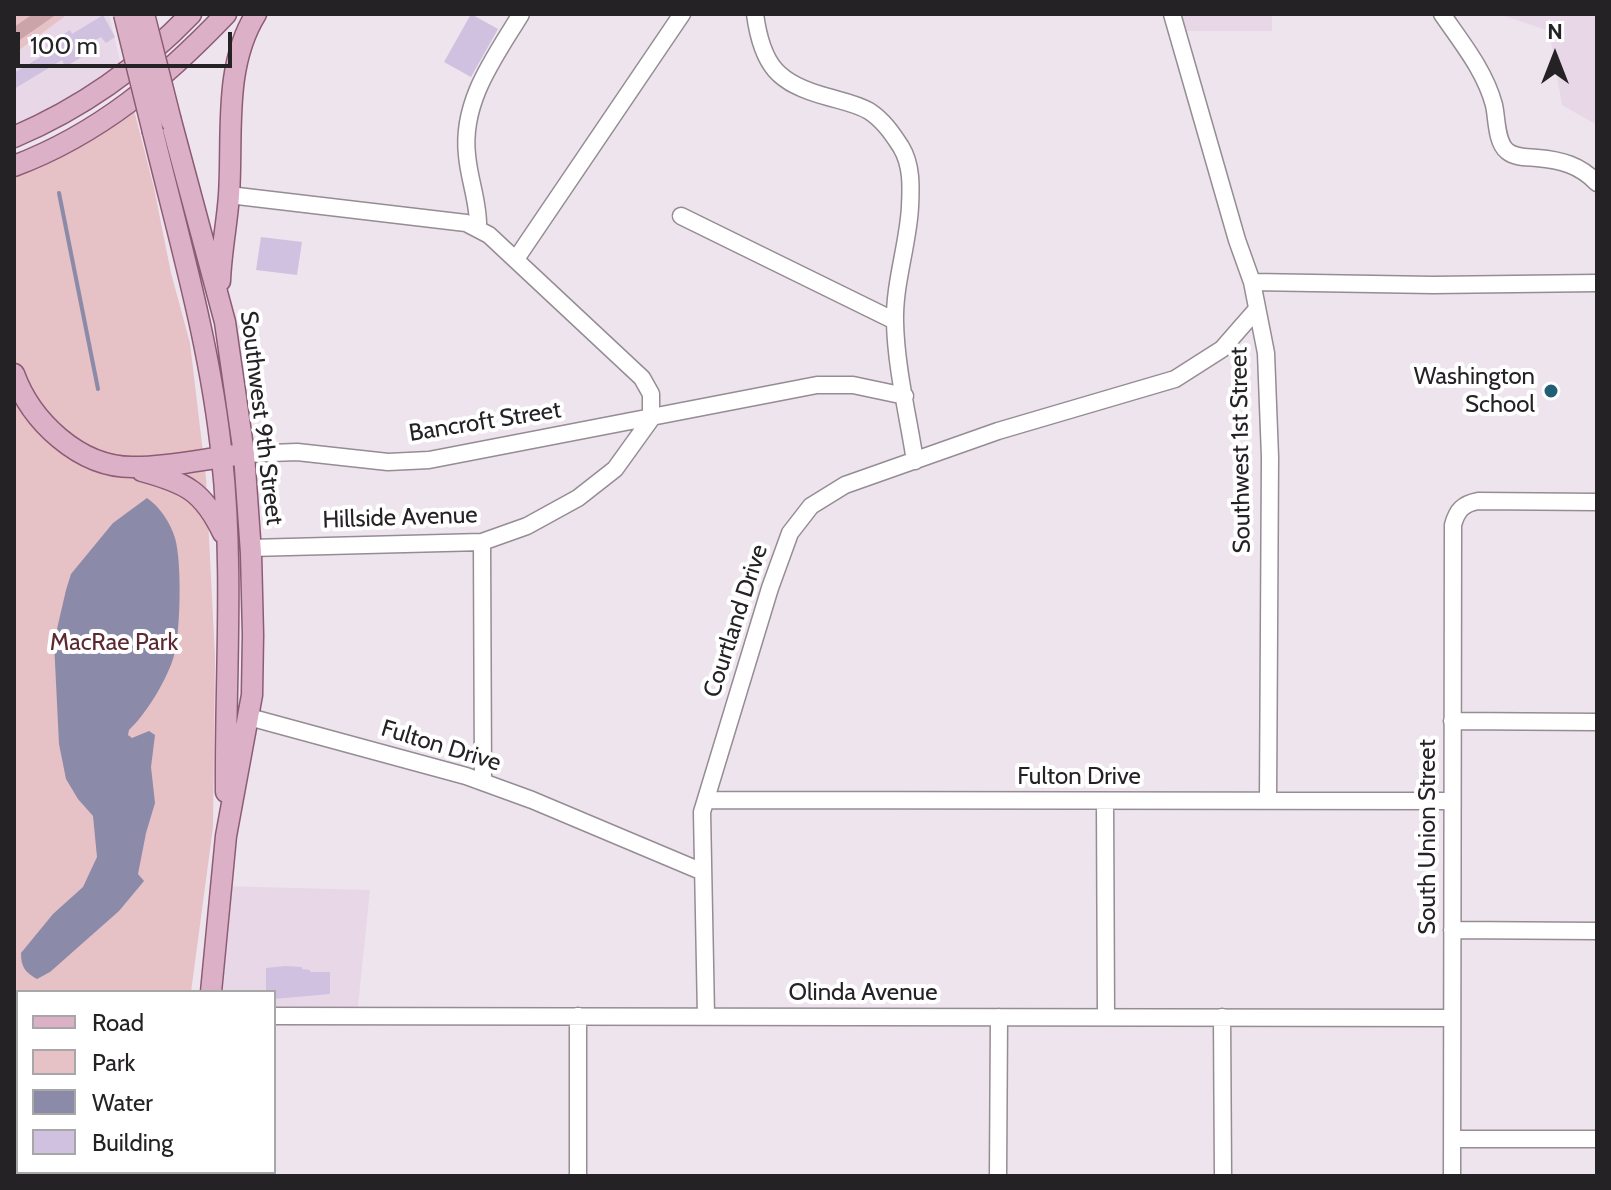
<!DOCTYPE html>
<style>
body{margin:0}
#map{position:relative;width:1611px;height:1190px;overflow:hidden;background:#eee4ed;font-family:Cabin,sans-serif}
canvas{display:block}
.frame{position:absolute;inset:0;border:16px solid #252225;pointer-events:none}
.legend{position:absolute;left:16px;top:990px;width:260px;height:184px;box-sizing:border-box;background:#fff;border:2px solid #a8a7a8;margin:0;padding:10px 14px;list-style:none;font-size:24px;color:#252225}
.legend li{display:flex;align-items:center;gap:16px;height:40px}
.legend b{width:40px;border:2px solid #a8a7a8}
.north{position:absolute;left:1515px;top:16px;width:80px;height:80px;-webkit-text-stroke:6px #fff;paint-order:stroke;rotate:0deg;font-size:22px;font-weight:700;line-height:32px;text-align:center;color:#252225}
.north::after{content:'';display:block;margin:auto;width:28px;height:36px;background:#252225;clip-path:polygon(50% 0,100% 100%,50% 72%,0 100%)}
.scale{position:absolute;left:16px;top:32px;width:216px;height:36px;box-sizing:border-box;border:4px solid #252225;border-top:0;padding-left:10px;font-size:24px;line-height:28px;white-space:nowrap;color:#252225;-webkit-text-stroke:6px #fff;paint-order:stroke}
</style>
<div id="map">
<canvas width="1611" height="1190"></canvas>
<div class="frame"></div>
<ul class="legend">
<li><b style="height:10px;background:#dcb0c6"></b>Road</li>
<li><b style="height:22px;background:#e6c1c6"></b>Park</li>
<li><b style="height:22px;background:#8b8aa9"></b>Water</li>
<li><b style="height:22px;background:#d0c1e0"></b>Building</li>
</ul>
<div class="north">N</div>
<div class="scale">100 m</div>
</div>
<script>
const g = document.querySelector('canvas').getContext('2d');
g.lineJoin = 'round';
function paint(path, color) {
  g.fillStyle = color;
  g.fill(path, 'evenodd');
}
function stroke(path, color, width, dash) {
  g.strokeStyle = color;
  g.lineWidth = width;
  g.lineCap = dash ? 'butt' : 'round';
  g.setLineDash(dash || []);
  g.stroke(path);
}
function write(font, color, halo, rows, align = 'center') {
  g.font = font + ' Cabin,sans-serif';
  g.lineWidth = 8;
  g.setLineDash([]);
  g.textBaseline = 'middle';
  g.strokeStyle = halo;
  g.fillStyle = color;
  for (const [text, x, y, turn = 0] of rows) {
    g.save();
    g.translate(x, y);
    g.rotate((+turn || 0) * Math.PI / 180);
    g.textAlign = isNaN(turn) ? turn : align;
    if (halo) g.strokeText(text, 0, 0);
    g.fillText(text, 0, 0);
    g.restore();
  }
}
paint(new Path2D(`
 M68 14H109L121 65 94 85 14 127V54Z
 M1170 14H1272V31H1174Z
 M1499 14H1597V125L1562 105 1549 31Z
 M221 886 370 890 357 1016H274V992H211Z`), '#e8d8e7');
paint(new Path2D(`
 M14 14H68L14 54Z
 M134 110 154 188 171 273 190 343 206 478 215 657 213 827 191 992H18V1172H162L161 1176H14V174Z`), '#e6c1c6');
paint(new Path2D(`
 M33 14H57L14 44V27Z`), '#cba4aa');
paint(new Path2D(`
 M147 498C160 507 170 522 175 538 182 561 181 639 172 662 164 684 146 714 129 730L128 735 132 738 149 731 155 735 151 767 155 803 146 833 138 874 144 881 119 911 50 972 37 979C25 972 21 967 21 953L53 914 83 887 97 857 93 816 78 799 66 779 59 744 54 642 66 590 71 574 113 523Z`), '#8b8aa9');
stroke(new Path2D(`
 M59 193 98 389`), '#8b8aa9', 4);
paint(new Path2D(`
 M471 14 498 29 471 77 444 62Z
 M103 15 115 37 106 43 101 37 78 50 82 57 65 67 62 60 14 89V73L50 51 46 45 70 30 72 34Z
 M261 237 302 242 297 275 256 270Z
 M285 966 302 967V969L310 970V972H330V994L274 999V992H266V968Z`), '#d0c1e0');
const minor = new Path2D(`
 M755 14C762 66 778 84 828 97 842 101 857 104 869 111 883 120 892 133 901 147 912 165 911 187 910 207 908 245 894 283 895 322 896 368 908 415 915 461
 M1172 14 1237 240 1252 282 1266 353 1270 457 1268 801
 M1442 14C1462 43 1485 71 1494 105 1497 118 1496 142 1507 151 1515 158 1527 157 1537 158 1561 160 1580 165 1597 183
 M229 195 466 223 489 235 642 378 651 394V419L615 469 578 498 527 526 482 542 250 548
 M681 216 895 321
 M478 228C479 203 469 180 467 155 461 101 495 57 521 14
 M516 259 682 14
 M1252 282 1433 285 1597 283
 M244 454 297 452 388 462 429 460 817 385H853L905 396
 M482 542 483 782
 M249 717 466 776 532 800 703 872
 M1452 721 1597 722
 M706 800 1452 801
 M1105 801 1106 1017
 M1452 930 1597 931
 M274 1016 1452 1018
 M706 1016 702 812 770 588 790 533 811 506 845 485 998 431 1175 379 1222 349 1257 309
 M1222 1017 1223 1176
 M1452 1139H1597
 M578 1176V1016
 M998 1176 999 1017
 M1452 1176 1453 525C1457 510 1463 504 1478 501L1597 502`);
const major = new Path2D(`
 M171 121 225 322 244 454 251 553 253 635 252 695 226 836 211 992
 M153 132C179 239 211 348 222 458 234 569 225 681 226 792
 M14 137C82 108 140 67 191 14
 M14 166C99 134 164 79 226 14
 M220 281C221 252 227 224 229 195 233 135 223 67 256 14
 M14 374C31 421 79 467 132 467 164 468 204 459 236 455
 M142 471C186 483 203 491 223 533
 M177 1176 178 1172`);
stroke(minor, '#958c94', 19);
stroke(major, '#8c5c75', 23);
stroke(minor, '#fff', 16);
stroke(major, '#dcb0c6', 20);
const majorBridge = new Path2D(`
 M124 14 153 132
 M144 14 171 121`);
stroke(majorBridge, '#8c5c75', 23, []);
stroke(majorBridge, '#dcb0c6', 20);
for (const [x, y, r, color] of [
 [1551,391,8,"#215f76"]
]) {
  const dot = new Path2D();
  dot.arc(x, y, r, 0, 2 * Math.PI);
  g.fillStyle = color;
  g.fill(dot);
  stroke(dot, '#fff', 3);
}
write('24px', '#252225', '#fff', [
 ["Washington",1535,377],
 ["School",1535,405]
], 'right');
write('24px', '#252225', '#fff', [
 ["Southwest 9th Street",261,418,83],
 ["Bancroft Street",485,422,-9],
 ["Southwest 1st Street",1241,450,-91],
 ["Hillside Avenue",400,518,-2],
 ["Courtland Drive",736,621,-72],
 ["Fulton Drive",441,746,17],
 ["Fulton Drive",1079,777],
 ["South Union Street",1428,837,-90],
 ["Olinda Avenue",863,993]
]);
write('24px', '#5c2933', '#fff', [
 ["MacRae Park",114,643]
]);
</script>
